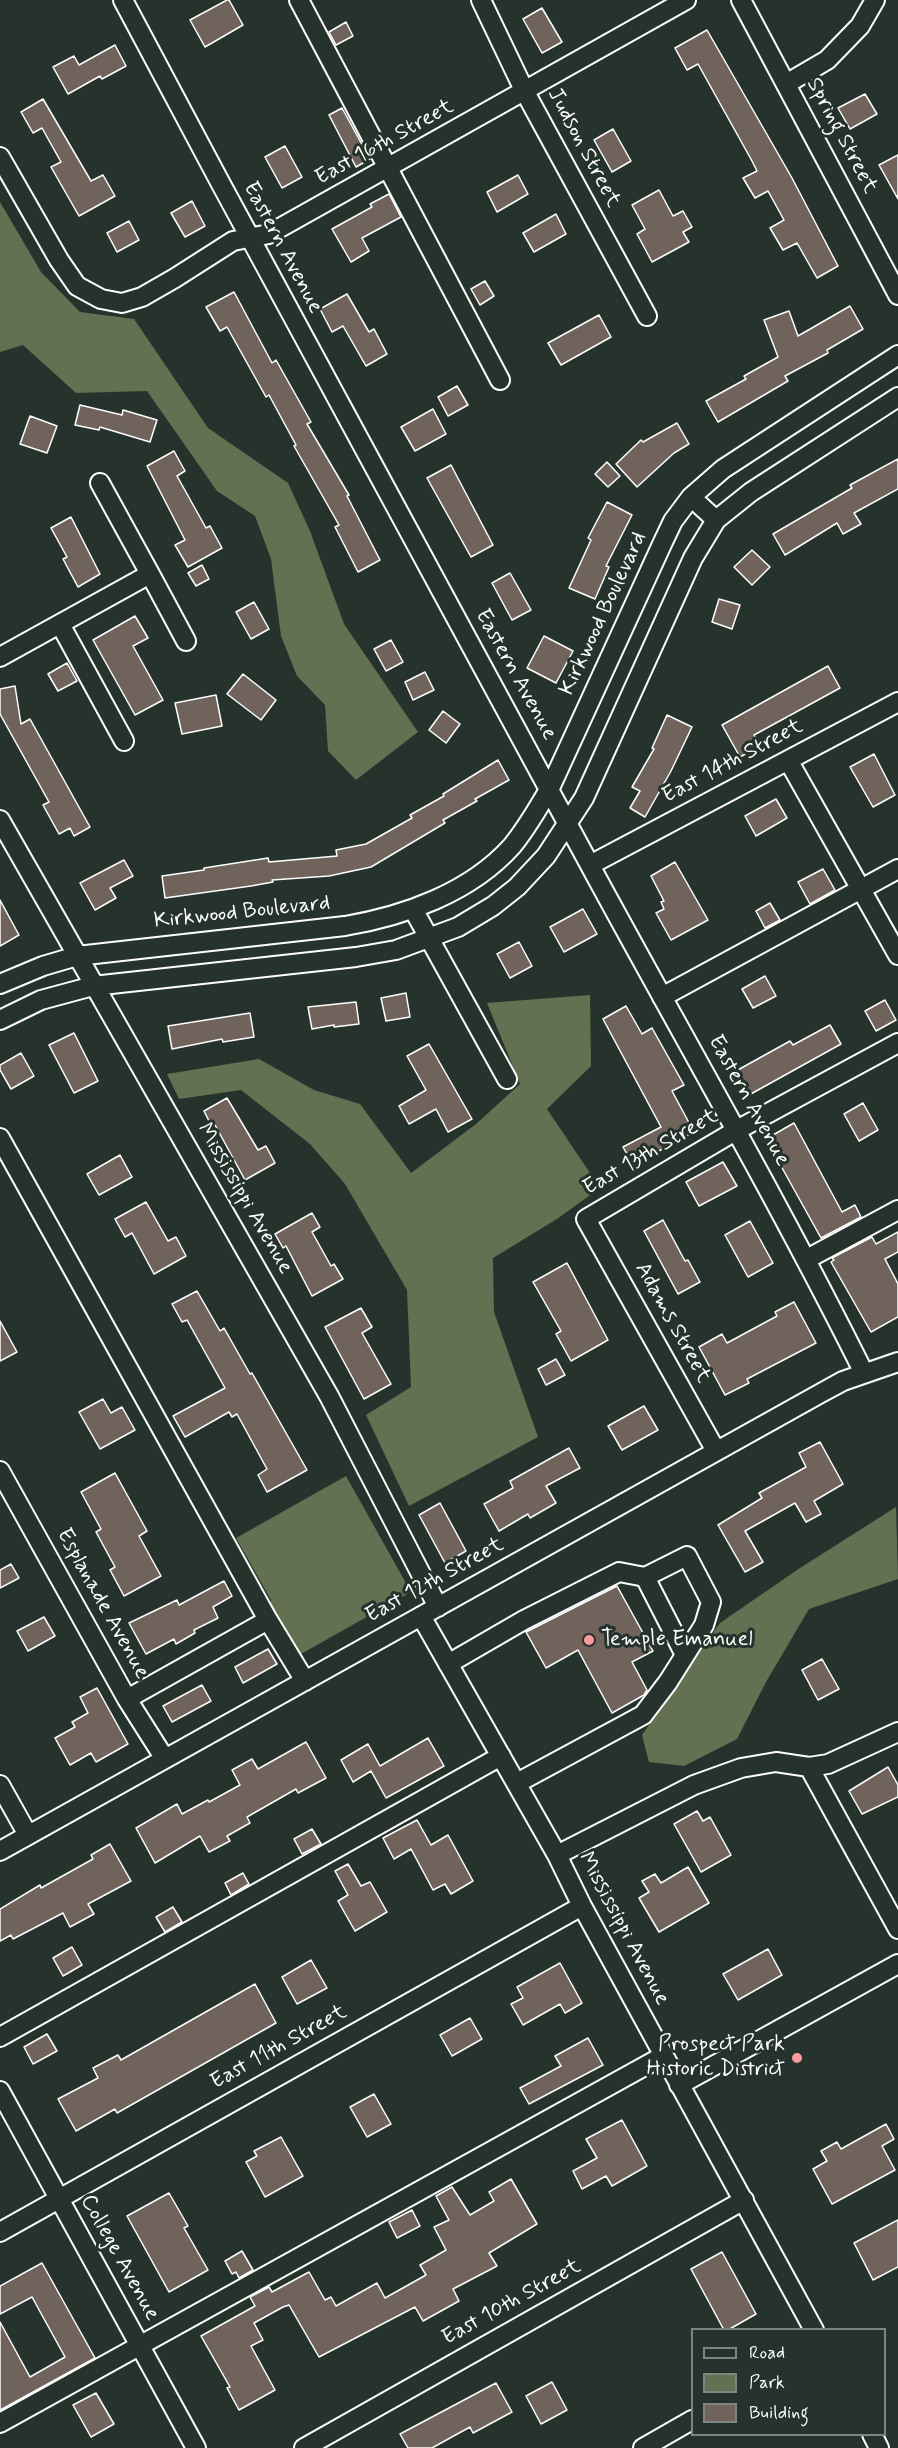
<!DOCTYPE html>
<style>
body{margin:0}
#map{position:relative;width:898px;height:2448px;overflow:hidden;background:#26332d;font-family:Mynerve,sans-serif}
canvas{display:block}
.legend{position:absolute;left:691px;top:2328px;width:195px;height:108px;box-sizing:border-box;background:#26332d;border:2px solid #7d8581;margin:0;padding:8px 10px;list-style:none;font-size:18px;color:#fff}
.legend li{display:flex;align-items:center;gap:12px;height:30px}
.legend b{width:30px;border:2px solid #7d8581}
</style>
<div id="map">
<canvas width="898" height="2448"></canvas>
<ul class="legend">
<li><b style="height:8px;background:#26332d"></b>Road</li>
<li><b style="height:16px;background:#637051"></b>Park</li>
<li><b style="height:16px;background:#6f635c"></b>Building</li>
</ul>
</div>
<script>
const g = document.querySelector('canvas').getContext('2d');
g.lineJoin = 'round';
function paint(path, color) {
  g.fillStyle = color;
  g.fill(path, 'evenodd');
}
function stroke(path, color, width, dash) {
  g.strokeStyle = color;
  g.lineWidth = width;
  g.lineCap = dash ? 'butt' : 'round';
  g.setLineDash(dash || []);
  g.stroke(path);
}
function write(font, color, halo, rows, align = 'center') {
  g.font = font + ' Mynerve,sans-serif';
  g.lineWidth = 6;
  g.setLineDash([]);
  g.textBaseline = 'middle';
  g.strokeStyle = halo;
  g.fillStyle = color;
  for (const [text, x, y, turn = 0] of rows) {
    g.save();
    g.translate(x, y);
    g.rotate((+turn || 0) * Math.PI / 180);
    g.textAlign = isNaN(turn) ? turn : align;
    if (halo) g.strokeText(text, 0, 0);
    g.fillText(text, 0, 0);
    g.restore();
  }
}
paint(new Path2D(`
 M0 202 41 272 80 312 134 319 208 428 288 483 310 531 344 624 418 732 356 780 328 751 325 705 297 676 281 636 271 559 255 516 217 491 147 391 76 393 23 345 0 352Z
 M590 995 591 1066 547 1109 600 1188 557 1219 493 1258 494 1312 538 1437 409 1506 366 1415 411 1387 407 1290 345 1184 310 1144 241 1090 179 1099 167 1074 259 1059 314 1090 360 1104 411 1173 476 1124 520 1084 487 1003Z
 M346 1476 411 1592 301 1654 300 1652 295 1654 270 1606 271 1600 236 1538Z
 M896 1507 898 1579 809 1609 766 1682 737 1739 684 1766 649 1762 642 1735 720 1623 797 1570Z`), '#637051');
const building = new Path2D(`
 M227 0H229L243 25 205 47 190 20Z
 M542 8 562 42 542 53 523 19Z
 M346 22 353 36 336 45 329 32Z
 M707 30 792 178 838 266 817 278 797 243 783 250 770 228 784 220 768 191 755 198 743 178 757 171 752 161 698 64 687 70 675 48Z
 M115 45 126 66 102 79 100 76 68 94 53 67 74 56 79 65Z
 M865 94 877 114 850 129 838 108Z
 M43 99 91 181 103 175 115 196 79 216 51 167 61 162 42 128 33 133 21 112Z
 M342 108 370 159 356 167 329 115Z
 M613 129 631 161 612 172 594 140Z
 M285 146 302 177 282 188 265 157Z
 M898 155V199L879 165Z
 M518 175 528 194 497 212 487 192Z
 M659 190 673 216 683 211 692 227 683 232 689 242 652 262 637 234 645 229 632 205Z
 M389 194 401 217 362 238 369 251 351 262 332 229 372 207 370 204Z
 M192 201 205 226 185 237 171 213Z
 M556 214 566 234 534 252 523 233Z
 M129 221 139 240 117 252 107 233Z
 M485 281 494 296 480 305 471 289Z
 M234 292 272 363 276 360 311 422 307 424 349 495 347 496 380 560 358 572 335 527 339 525 294 446 296 445 269 395 266 397 227 327 220 331 206 307Z
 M347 294 369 332 374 329 387 354 366 366 343 326 332 332 320 309Z
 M850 306 863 329 827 350 828 353 785 376 788 381 718 422 706 401 746 379 744 376 778 357 764 320 789 311 798 336Z
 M599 315 611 337 561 365 548 343Z
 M457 386 468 405 448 416 438 397Z
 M80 405 122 415 123 410 157 420 150 442 100 427 99 430 75 425Z
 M433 409 446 434 415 451 401 427Z
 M30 416 57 426 47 453 20 444Z
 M677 423 689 444 674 453 637 487 616 464 641 440 643 442Z
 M174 451 185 471 177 476 206 528 210 526 222 548 188 567 175 545 185 540 147 466Z
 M898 459V489L854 513 861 524 843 534 837 523 785 555 773 534 852 488 850 485Z
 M607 462 620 476 608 487 595 474Z
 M451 465 493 545 471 557 427 478Z
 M607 502 632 515 606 566 609 567 595 599 569 588 591 540 588 538Z
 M71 517 100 574 78 587 63 559 67 557 51 528Z
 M752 550 770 567 752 585 734 567Z
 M202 565 209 579 196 586 188 573Z
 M510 573 531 610 512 620 492 583Z
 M719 599 740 605 732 629 712 622Z
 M254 602 269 629 251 639 236 612Z
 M135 616 148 638 133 646 163 700 135 715 93 640Z
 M544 636 573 651 556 683 527 668Z
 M391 640 403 662 386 671 374 649Z
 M67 663 77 681 58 691 48 674Z
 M828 666 840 688 754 735 760 746 740 757 722 725Z
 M425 672 434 690 413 700 405 682Z
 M243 674 276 700 261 720 227 694Z
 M15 686 21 724 30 719 90 827 74 836 70 828 59 834 43 805 49 802 0 714V689Z
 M216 695 222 726 182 734 175 703Z
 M443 711 460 724 446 743 429 730Z
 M667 715 692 727 671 771 645 817 630 808 640 791 632 787 654 749 652 748Z
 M874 754 895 795 873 807 850 767Z
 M498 760 509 780 475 799 477 801 443 820 445 823 371 867 329 876 272 880 273 882 251 886 165 898 162 876 204 870V868L268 858 269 862 337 856 336 850 366 844 412 818 410 815 444 796 443 794Z
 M776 799 787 818 756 836 745 816Z
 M124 860 133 876 110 888 116 898 95 910 80 883Z
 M675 862 708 920 671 940 656 913 664 909 661 902 664 901 651 876Z
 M823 869 835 890 810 904 798 882Z
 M0 900 19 935 0 946Z
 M770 903 780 920 765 928 756 911Z
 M583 909 597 934 564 952 550 927Z
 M519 942 532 966 510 978 497 954Z
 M765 976 776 996 753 1008 742 989Z
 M406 993 410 1017 386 1021 381 998Z
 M885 1000 896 1020 876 1031 865 1011Z
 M356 1002 359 1024 334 1027V1025L312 1029 308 1007Z
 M626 1006 642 1034 652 1028 684 1085 672 1091 694 1132 633 1165 623 1147 661 1127 603 1019Z
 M250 1013 254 1037 223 1042 222 1039 172 1049 168 1026Z
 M830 1025 841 1044 749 1095 736 1071 790 1041 793 1045Z
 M74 1033 98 1081 74 1093 49 1045Z
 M429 1044 472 1119 448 1132 436 1109 409 1124 399 1106 426 1090 407 1056Z
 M21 1053 34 1076 11 1089 0 1070V1065Z
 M227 1098 258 1150 266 1146 275 1163 245 1180 215 1125 212 1127 204 1111Z
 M863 1103 878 1130 859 1141 844 1114Z
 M794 1123 842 1212 855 1205 861 1217 821 1238 766 1139Z
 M120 1155 132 1177 99 1195 87 1174Z
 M723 1162 737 1186 699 1206 686 1182Z
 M146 1202 168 1241 176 1237 186 1256 154 1274 132 1233 125 1237 115 1219Z
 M312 1213 320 1227 312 1232 331 1266 334 1264 343 1279 312 1296 286 1246 283 1248 275 1234Z
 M663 1220 685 1261 688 1260 700 1282 678 1294 644 1231Z
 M750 1221 773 1263 748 1277 725 1235Z
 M898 1232V1252L885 1259 898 1284V1317L871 1332 831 1262 834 1260 832 1258 872 1237 876 1244Z
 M567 1263 608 1340 571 1361 556 1334 561 1331 533 1282Z
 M197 1291 220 1331 224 1328 250 1374 252 1373 307 1470 267 1492 258 1475 267 1469 237 1414 232 1417 229 1412 185 1437 173 1416 225 1388 187 1320 182 1322 172 1304Z
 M794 1302 816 1343 747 1379 749 1383 725 1395 699 1347 722 1334 727 1343 777 1316 775 1312Z
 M361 1308 372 1327 362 1333 391 1384 364 1399 325 1327Z
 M0 1321 17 1352 0 1361Z
 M556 1359 565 1375 546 1385 538 1369Z
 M103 1399 111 1413 122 1407 135 1430 100 1449 79 1412Z
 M644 1406 658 1430 622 1450 608 1426Z
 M820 1442 843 1484 814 1501 821 1514 806 1522 795 1503 745 1531 763 1562 745 1572 718 1525 762 1498 759 1493 806 1467 799 1453Z
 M569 1448 580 1468 546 1486 556 1503 530 1518 528 1514 499 1531 484 1504 513 1488 510 1481Z
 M115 1473 147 1531 139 1536 161 1576 124 1596 110 1570 115 1567 96 1532 101 1529 81 1492Z
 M440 1503 466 1551 445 1563 419 1515Z
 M11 1564 19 1578 0 1588V1570Z
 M224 1581 232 1596 213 1607 218 1618 194 1630 195 1633 176 1644 174 1639 146 1654 129 1623 177 1600 179 1605Z
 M617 1586 653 1651 632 1662 647 1690 644 1695 612 1713 578 1650 546 1668 526 1632Z
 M44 1617 55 1636 28 1651 17 1631Z
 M268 1649 277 1664 243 1683 235 1667Z
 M822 1659 839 1689 818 1700 802 1670Z
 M202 1685 211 1701 172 1722 163 1706Z
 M97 1688 128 1744 96 1762 91 1753 70 1765 55 1738 75 1727 72 1722 88 1713 80 1697Z
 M428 1738 444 1766 386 1798 371 1771 353 1782 341 1760 368 1744 380 1766Z
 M306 1742 326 1778 298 1793 296 1789 247 1817 250 1823 227 1836 230 1841 209 1852 200 1836 155 1863 136 1828 177 1804 182 1814 208 1800 209 1802 240 1785 232 1770 252 1759 258 1769Z
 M888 1767 898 1785V1797L862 1814 849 1791Z
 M697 1811 703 1821 710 1817 731 1855 701 1872 674 1824Z
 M417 1820 431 1845 448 1835 473 1881 451 1894 445 1884 433 1890 411 1849 394 1859 383 1838Z
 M312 1829 321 1844 302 1854 294 1839Z
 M110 1844 131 1881 88 1904 94 1914 70 1927 63 1913 13 1939 11 1935 0 1941V1909L40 1885 41 1888 93 1859 91 1855Z
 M348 1864 361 1886 370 1882 387 1912 355 1931 338 1901 348 1895 335 1871Z
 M688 1867 709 1903 659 1932 639 1898 649 1892 642 1881 655 1874 661 1883Z
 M243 1873 249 1884 231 1895 225 1883Z
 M173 1907 182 1922 165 1932 156 1917Z
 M72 1947 82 1965 63 1976 53 1958Z
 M768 1949 782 1975 738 2000 723 1974Z
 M311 1960 327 1988 297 2004 282 1977Z
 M560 1963 582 2003 565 2013 560 2004 523 2025 511 2004 523 1998 517 1987Z
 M255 1984 276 2023 117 2113 115 2109 76 2131 58 2099 98 2078 93 2068 118 2055 121 2060Z
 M470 2018 482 2039 452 2056 440 2035Z
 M47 2034 57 2051 33 2064 24 2047Z
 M588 2038 603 2065 529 2104 520 2088 561 2066 555 2056Z
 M374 2094 391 2124 367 2137 350 2107Z
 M622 2120 647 2166 612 2186 606 2176 582 2189 573 2171 597 2158 586 2139Z
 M886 2124 894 2139 882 2146 895 2170 832 2204 813 2169 827 2161 821 2151 837 2142 841 2149Z
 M281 2137 303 2176 265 2197 246 2162 257 2156 254 2151Z
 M511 2179 537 2224 489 2253 497 2266 453 2289 459 2301 423 2321 415 2307 319 2357 289 2305 283 2307 254 2323 263 2340 251 2346 275 2390 239 2410 227 2388 230 2387 201 2336 255 2306 250 2297 269 2287 272 2292 309 2272 325 2300 331 2297 336 2306 377 2283 385 2298 426 2275 420 2265 446 2250 434 2227 449 2220 436 2196 452 2187 470 2215 494 2201 489 2192Z
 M169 2193 188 2226 184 2228 208 2270 169 2292 127 2216Z
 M412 2210 420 2226 397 2238 389 2222Z
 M898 2220V2267L873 2280 854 2243Z
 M242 2251 253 2270 239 2278 236 2272 232 2274 225 2261Z
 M722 2252 756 2314 728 2330H724L691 2269Z
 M42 2263 95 2358 0 2410V2322L30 2377 65 2357 32 2297 0 2314V2286Z
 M552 2382 567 2410 541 2424 526 2396Z
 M496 2383 512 2412 473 2433 470 2427 432 2448H408L400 2434Z
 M96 2393 114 2424 91 2437 73 2405Z`);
paint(building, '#6f635c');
stroke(building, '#fff', 1.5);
const minor = new Path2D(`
 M123 0C277 291 435 580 592 869 683 1037 779 1202 864 1373
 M299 0 500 380
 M481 0 525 92 647 316
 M741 0 898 295
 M786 84 827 60 860 26 875 0
 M0 157 59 260 77 286 101 299 122 303 142 297 175 278 233 241 269 234 686 0
 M691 497 716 520
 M150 574 186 641
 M60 624 124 741
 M0 657 150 574 100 483
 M788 760 898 955
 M0 820 329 1396 438 1607
 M590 865 898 702
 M413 909 507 1079
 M0 984 43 966 77 956 345 926C404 916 470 893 512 846 527 828 538 808 550 788L663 542 673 521 691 497 723 469 898 355
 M662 997 898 869
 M0 1020 41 1000 93 986 356 957 396 950 458 927 493 906 517 887 546 856 584 798 693 558 716 520 751 492 898 397
 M0 1138 268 1620 305 1681
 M807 1259 898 1210
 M716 1451 586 1219 737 1130 898 1043
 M0 1471 127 1699 165 1759
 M645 1577 685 1655
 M421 1616 557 1855 582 1906 814 2330
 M448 1664 524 1620 619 1572 645 1577 687 1556 711 1602 704 1625 668 1682 643 1715 517 1783
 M127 1699 268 1620
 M809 1767 898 1929
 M0 1785 28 1835
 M0 1851 821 1393 843 1381 898 1362
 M557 1855 694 1785 741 1768 776 1762 809 1767 828 1764 898 1732
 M0 2037 501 1756
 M679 2085 898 1964
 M0 2091 196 2448
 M0 2232 582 1906
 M0 2423 663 2056
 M872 2434 879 2448
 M304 2448 744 2200
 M643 2448 692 2420`);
stroke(minor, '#fff', 22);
stroke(minor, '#26332d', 18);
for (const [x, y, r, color] of [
 [589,1640,6,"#ff9aa2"],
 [797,2058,6,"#ff9aa2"]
]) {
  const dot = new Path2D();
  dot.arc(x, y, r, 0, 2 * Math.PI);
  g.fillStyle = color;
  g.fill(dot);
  stroke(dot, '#26332d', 2);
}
write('22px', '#fff', '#26332d', [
 ["Spring Street",841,136,62],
 ["East 16th Street",385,143,-29],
 ["Judson Street",583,148,62],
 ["Eastern Avenue",282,248,62],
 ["Kirkwood Boulevard",604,614,-65],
 ["Eastern Avenue",515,675,61],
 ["East 14th Street",733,762,-28],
 ["Kirkwood Boulevard",242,913,-6],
 ["Eastern Avenue",748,1101,61],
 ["East 13th Street",651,1153,-30],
 ["Mississippi Avenue",244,1199,60],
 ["Adams Street",672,1323,61],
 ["East 12th Street",435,1581,-29],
 ["Esplanade Avenue",102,1604,61],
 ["Mississippi Avenue",623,1929,62],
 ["East 11th Street",279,2048,-29],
 ["College Avenue",119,2258,61],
 ["East 10th Street",512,2303,-29]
]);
write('22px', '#fff', '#26332d', [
 ["Temple Emanuel",601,1640],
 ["Prospect Park",785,2045,"right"],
 ["Historic District",785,2070,"right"]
], 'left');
</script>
